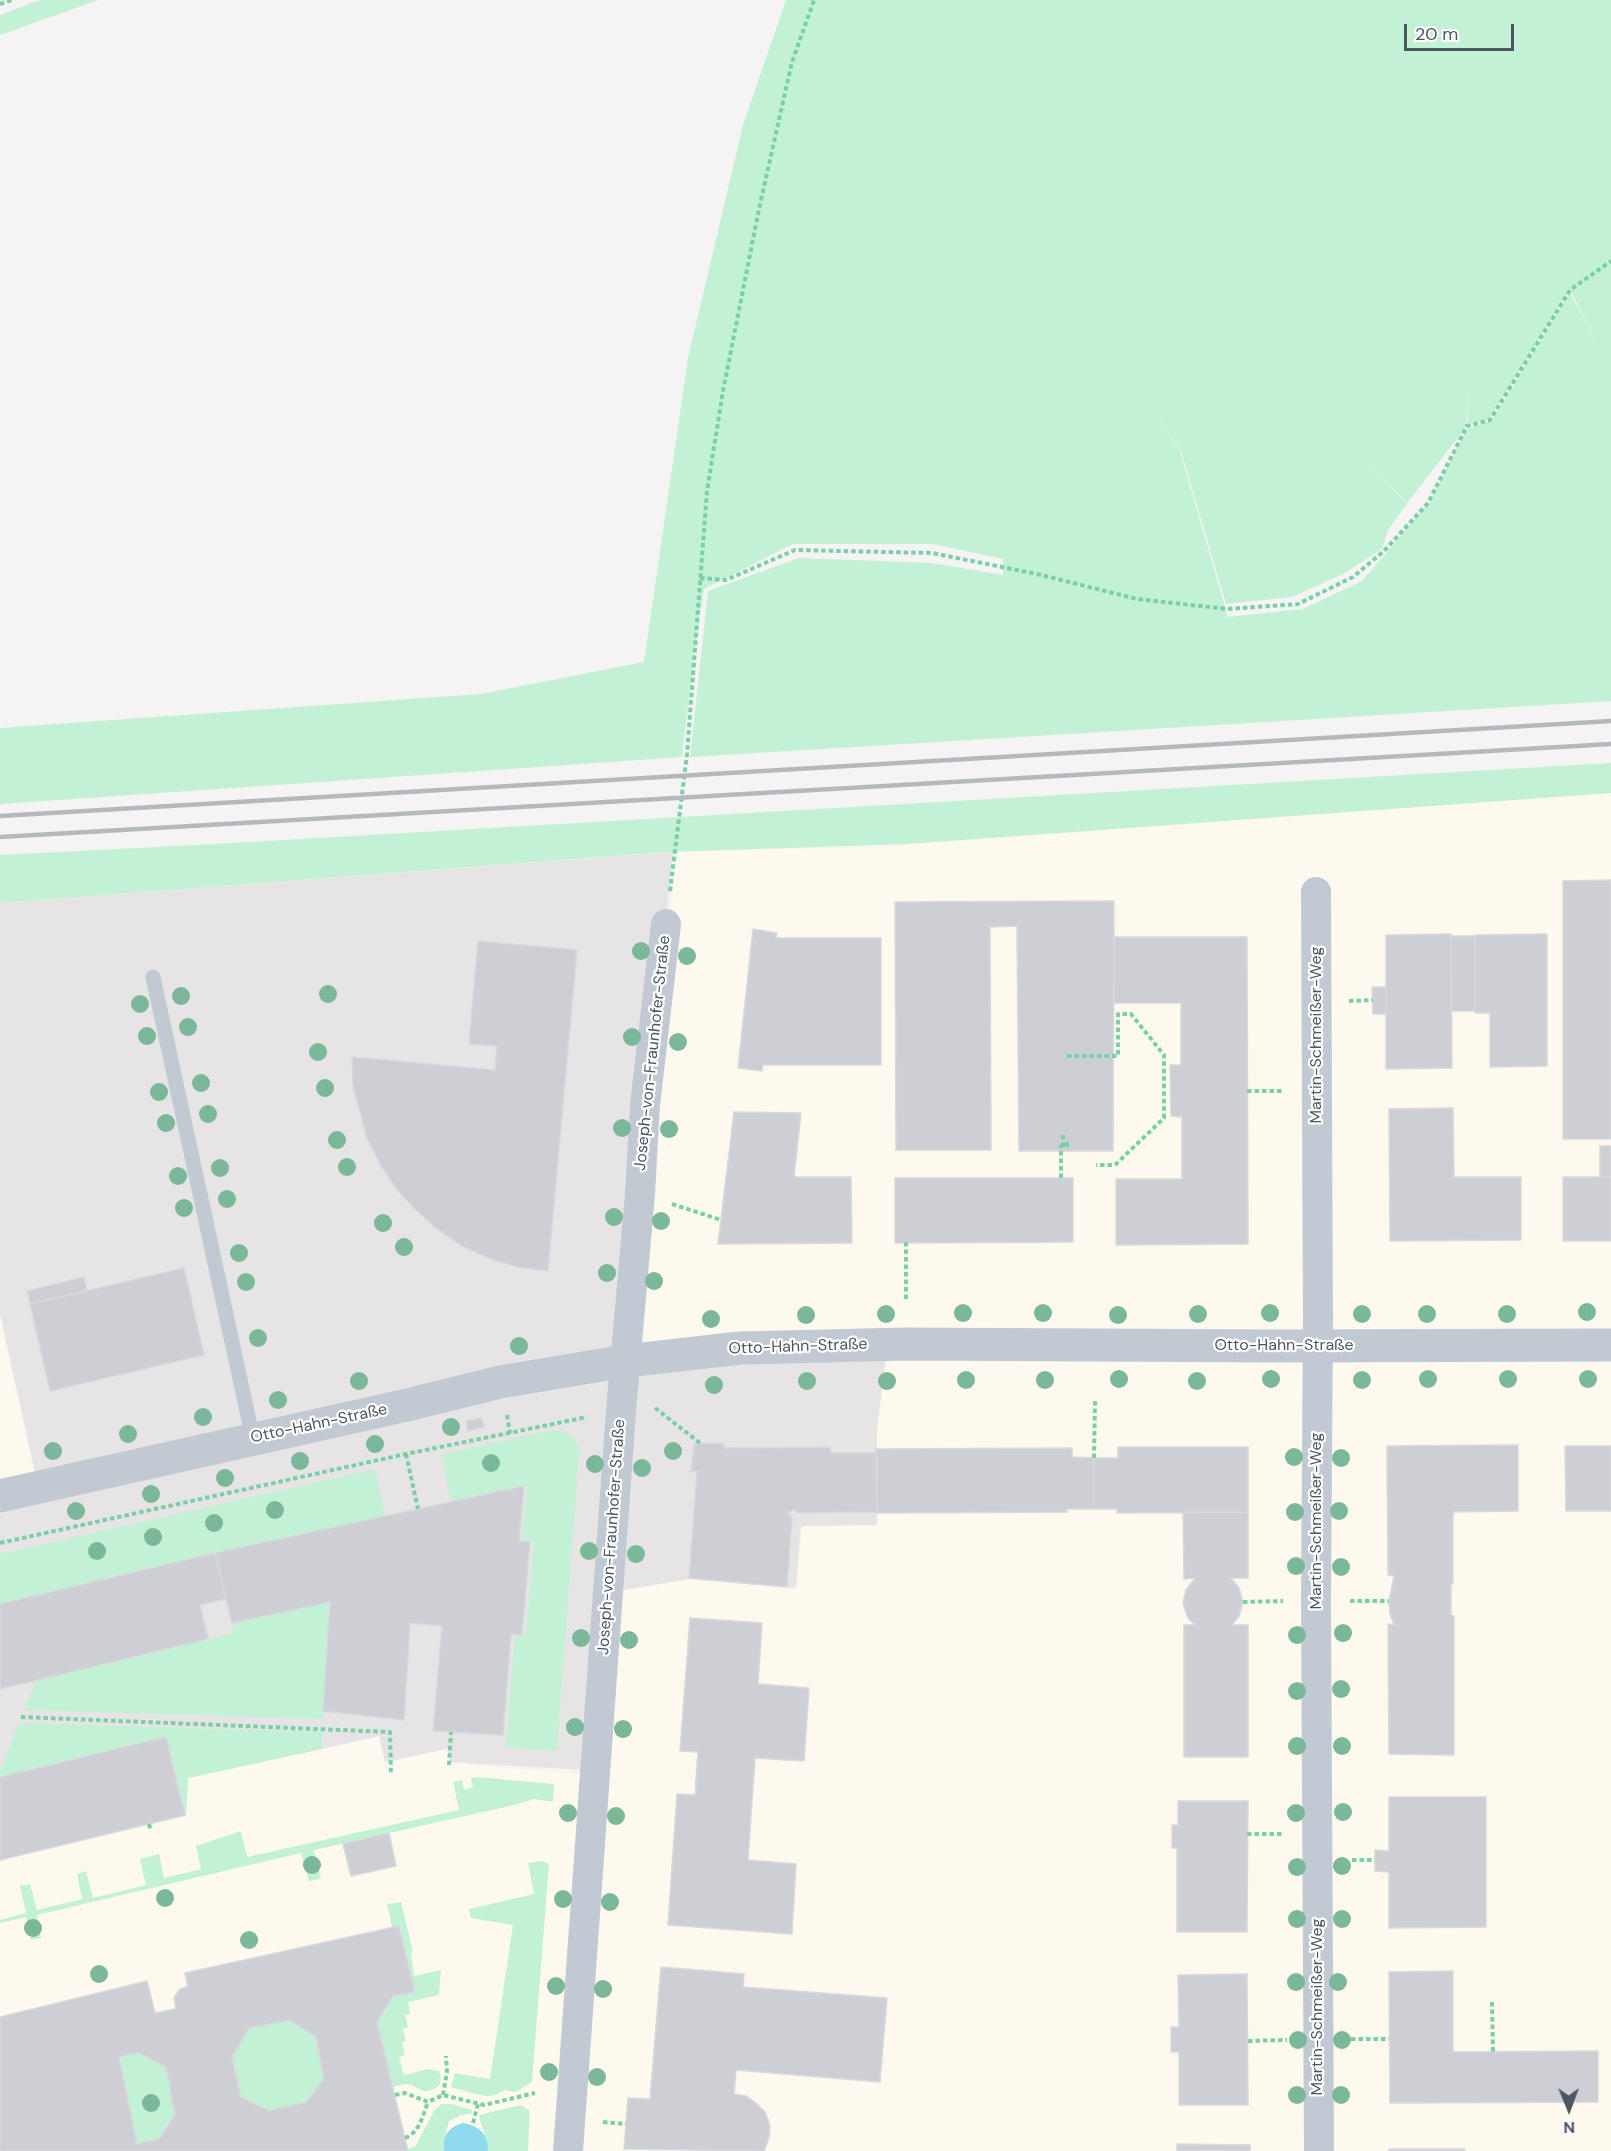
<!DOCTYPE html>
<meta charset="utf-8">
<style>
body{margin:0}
#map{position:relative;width:1611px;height:2151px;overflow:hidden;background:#f5f3f3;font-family:"DM Sans",sans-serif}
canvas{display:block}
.north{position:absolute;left:1539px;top:2079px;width:60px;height:60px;-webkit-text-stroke:4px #fff;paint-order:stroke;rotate:179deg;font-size:16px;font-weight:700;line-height:24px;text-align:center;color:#4a5661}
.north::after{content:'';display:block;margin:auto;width:21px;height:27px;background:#4a5661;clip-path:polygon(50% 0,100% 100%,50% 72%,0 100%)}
.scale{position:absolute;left:1404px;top:24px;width:110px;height:27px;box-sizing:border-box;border:3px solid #4a5661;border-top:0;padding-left:8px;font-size:18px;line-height:21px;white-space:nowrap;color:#4a5661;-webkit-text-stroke:4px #fff;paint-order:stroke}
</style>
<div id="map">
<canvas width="1611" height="2151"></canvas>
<div class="north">N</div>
<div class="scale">20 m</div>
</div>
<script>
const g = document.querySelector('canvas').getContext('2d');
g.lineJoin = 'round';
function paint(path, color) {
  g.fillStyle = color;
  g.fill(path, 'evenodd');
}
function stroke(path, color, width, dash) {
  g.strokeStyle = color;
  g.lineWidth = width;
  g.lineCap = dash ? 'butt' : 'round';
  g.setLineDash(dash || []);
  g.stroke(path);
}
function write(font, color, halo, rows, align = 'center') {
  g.font = font + ' "DM Sans",sans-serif';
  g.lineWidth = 4.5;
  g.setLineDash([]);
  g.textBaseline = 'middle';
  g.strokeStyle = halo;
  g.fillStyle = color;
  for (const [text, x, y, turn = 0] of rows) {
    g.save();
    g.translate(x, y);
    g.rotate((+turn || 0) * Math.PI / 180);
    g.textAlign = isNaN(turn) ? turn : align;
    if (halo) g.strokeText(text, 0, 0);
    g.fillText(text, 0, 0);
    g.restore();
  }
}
paint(new Path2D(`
 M1611 793V2151H0V1861L186 1816 188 1778 379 1737 385 1763 446 1749 449 1763 586 1775 613 1592 689 1579 795 1589 802 1525H877V1429L886 1358 634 1349 669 916 678 852 891 846Z
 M0 1318 34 1472 0 1480Z`), '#fdf9ef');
paint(new Path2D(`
 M673 852 619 1347 35 1472 0 1313V903Z
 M886 1358 877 1429V1525L801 1526 796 1588 689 1579 600 1594 587 1770 450 1762 447 1749 385 1762 379 1736 188 1778 186 1816 0 1860V1507L290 1442 588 1380 736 1362Z`), '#e6e4e5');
paint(new Path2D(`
 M40 0H98L0 35V15Z
 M786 0H1611V701L690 757 708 591 799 558 932 563 1003 575V559L933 544H793L704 589 695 647 682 757 0 804V728L481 694 644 662 688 358 743 125ZM1570 289 1598 347 1570 292 1492 421 1468 428 1429 503 1362 581 1303 609 1228 617 1180 451 1153 410 1181 451 1226 604 1292 597 1343 574 1382 549 1388 530 1407 504 1352 445 1407 503 1467 426V387L1468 424 1489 419Z
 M1611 763V793L906 844 667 852 0 903V855L215 844Z
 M554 1430C567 1433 574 1434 579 1448L557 1751 506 1747 515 1635 526 1636 534 1542 522 1540 527 1486 451 1502 442 1454Z
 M375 1469 385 1516 0 1605V1554Z
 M330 1602 323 1719 24 1710 37 1680 234 1633 232 1623Z
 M19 1723 322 1732V1749L188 1778 186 1816 166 1737 0 1777V1771Z
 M479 1777 554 1784 553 1802 534 1799 514 1805 314 1850 321 1879 309 1881 301 1853 37 1915 41 1938 31 1940 26 1917 0 1923V1920L26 1913 20 1886 30 1884 37 1910 82 1899 77 1874 86 1871 93 1898 146 1885 140 1859 159 1854 164 1878 201 1869 196 1846 241 1831 247 1857 459 1810 453 1782 462 1780 464 1790 473 1787 471 1778Z
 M542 1861 549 1864 532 2082 516 2092 504 2090C488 2103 470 2091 451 2087L455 2073 490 2079 513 1925 471 1918 469 1909 534 1894 528 1863Z
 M401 1902 413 1951 411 1952 414 1976 441 1970 439 1995 408 2002 410 2014 405 2015 408 2027 403 2029 406 2041 402 2043 405 2055 399 2057 404 2075 428 2069 439 2071 441 2079 439 2086C420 2099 420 2084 404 2084 400 2085 397 2086 393 2087L377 2022 393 1996 415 1991 400 1927H392L387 1904Z
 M290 2020 316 2037 324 2079 306 2102 269 2111 241 2097 232 2057 249 2028Z
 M139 2053 166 2067 175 2115 159 2139 137 2144 119 2057Z
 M442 2104H452L472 2110 471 2114 461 2115 449 2121 443 2146 444 2151H408L407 2149 415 2147 435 2109Z
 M521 2105 530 2111 528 2151H488C488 2138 481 2128 479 2115Z`), '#c3f1d5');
paint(new Path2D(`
 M463 2123C480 2126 488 2134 488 2151H444C442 2135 449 2127 463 2123Z`), '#90daee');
const building = new Path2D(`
 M1611 880V1139H1563V881Z
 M1114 901 1113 1151H1019L1017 926 990 927 991 1150H896L895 902Z
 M753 929 777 933 776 938H881V1065H763L762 1071 738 1068Z
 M1451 934 1452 1068 1386 1069V935Z
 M1547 934V1066L1490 1067V1013H1475V935Z
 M1451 936H1475V1011H1451Z
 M1114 937H1247L1248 1244 1116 1245V1179H1182V1117L1171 1116 1170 1065H1181V1003H1114Z
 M478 941 577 950 548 1271 518 1267 491 1259 462 1246 436 1228 415 1209 397 1190 380 1164 367 1138 353 1086 352 1057 495 1070 497 1046 469 1044Z
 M1372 987H1386V1014H1373Z
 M1453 1108 1454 1177H1521V1240L1390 1241 1389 1109Z
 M734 1112 801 1113 794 1177H851L852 1243 718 1244Z
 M1600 1146H1611V1177H1600Z
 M1563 1177H1611V1241H1563Z
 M895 1178H1073V1242L895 1243Z
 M184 1268 204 1355 50 1391 30 1304Z
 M84 1277 87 1291 30 1304 27 1291Z
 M482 1418 484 1427 468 1431 466 1421Z
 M724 1443V1448L830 1447 831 1453H877V1512L798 1513 794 1509 788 1514 792 1518 787 1587 689 1578 697 1471 691 1472 694 1444Z
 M1518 1445V1511L1453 1512V1584L1451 1583V1615L1454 1616V1755L1389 1754 1388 1624 1394 1625 1390 1614 1389 1601 1394 1576 1388 1575 1387 1446Z
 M1565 1446H1611V1511H1566Z
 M1118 1447H1248V1512L1117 1513 1118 1509H1094V1458H1118Z
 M1072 1448V1457L1094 1458V1509H1067V1512L877 1513 876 1449Z
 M524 1486 519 1541 530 1542 522 1635 511 1634 503 1735 433 1731 442 1626 410 1623 404 1720 323 1711 330 1602 232 1623 215 1553Z
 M1183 1512H1248V1578H1231L1239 1588 1243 1602 1239 1616 1232 1625H1248V1757H1184V1625H1195L1188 1618 1183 1603 1186 1590 1195 1578 1184 1579Z
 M215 1553 226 1599 200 1605 208 1639 0 1689V1604Z
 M690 1618 762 1623 758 1684 809 1688 804 1761 755 1758 748 1860 796 1864 792 1934 668 1925 677 1794 695 1795 696 1780 698 1752 680 1751Z
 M166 1737 185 1815 0 1860V1777Z
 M1389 1797H1486V1927L1389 1928V1872L1375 1871V1850L1389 1851Z
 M1178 1801H1248L1247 1932H1177V1848H1172V1825H1178Z
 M389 1833 396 1866 351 1876 343 1844Z
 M399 1926 415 1992 393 1996 377 2022 408 2151H0V2017L147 1981 155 2013 170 2010 176 2009 174 1998 180 1989 188 1987 185 1973ZM290 2020 316 2037 324 2079 306 2102 269 2111 241 2097 232 2057 249 2028ZM139 2053 166 2067 175 2115 159 2139 137 2144 119 2057Z
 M661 1967 744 1974 743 1987 887 1998 880 2082 736 2070 734 2094 746 2096 757 2104 765 2112 770 2125 769 2138 764 2151 624 2149 628 2098 650 2099Z
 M1453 1971V2052L1598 2051V2102L1390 2103 1389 1972Z
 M1247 1974 1248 2105H1179V2052H1171V2027H1179L1178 1975Z
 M1177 2144 1250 2145V2151H1177Z
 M1389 2149H1465V2151H1389Z`);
paint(building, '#cdcfd5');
stroke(building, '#d7d9de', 1.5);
stroke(new Path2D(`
 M0 4 12 0
 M700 578 726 580 795 550 932 553 1037 574 1137 599 1227 609 1298 604 1353 577 1384 551 1428 503 1467 426 1490 420 1570 290 1611 261
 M670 891 687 754 707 491 723 391 759 209 792 62 814 0
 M1349 1001 1373 1000
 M1067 1056H1118V1014H1131L1164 1055V1118L1115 1165H1096
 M1247 1091H1284
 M1063 1147V1135
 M1061 1178V1146H1067V1139
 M672 1204 721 1220
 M906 1299V1242
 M655 1408 700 1443
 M507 1415 510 1433
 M406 1454 418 1509
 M1094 1458 1095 1400
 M0 1543 406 1454 587 1417
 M1350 1601H1389
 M1243 1602 1283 1601
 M21 1717 390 1732 391 1774
 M449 1765 451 1732
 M149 1824 151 1831
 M1247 1834H1283
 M1352 1860H1375
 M1492 2002 1493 2052
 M1351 2039H1389
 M1248 2041 1287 2040
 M395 2095 405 2093 428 2102 443 2095 484 2105 535 2093
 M443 2095 447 2072 446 2056
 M603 2122 626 2124
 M473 2123 478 2104
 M405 2138C420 2132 422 2117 428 2102`), '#7ad0a6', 4, [4.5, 3]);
stroke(new Path2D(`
 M153 977 253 1439`), '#c1cad2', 15);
stroke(new Path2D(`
 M1316 892 1318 1320 1316 1601 1319 2151
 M568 2151 621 1411 640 1194 645 1105 666 924`), '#c1cad2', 30);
stroke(new Path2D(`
 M0 1496 407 1405 500 1382 625 1361 740 1348 906 1344 1280 1346 1611 1345`), '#c1cad2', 33);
stroke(new Path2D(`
 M0 816 1611 721
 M0 837 1611 744`), '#b5b8bd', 4.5);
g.fillStyle = '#7bb799';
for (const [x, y] of [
 [641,951],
 [687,956],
 [328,994],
 [181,996],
 [140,1004],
 [188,1027],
 [147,1036],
 [632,1037],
 [678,1042],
 [318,1052],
 [201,1083],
 [325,1088],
 [159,1092],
 [208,1114],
 [166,1123],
 [622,1128],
 [669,1129],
 [337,1140],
 [347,1167],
 [220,1168],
 [178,1176],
 [227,1199],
 [184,1208],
 [614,1217],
 [661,1221],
 [383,1223],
 [404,1247],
 [239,1253],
 [607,1273],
 [654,1281],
 [246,1282],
 [1587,1312],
 [963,1313],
 [1043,1313],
 [1270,1313],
 [886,1314],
 [1198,1314],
 [1362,1314],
 [1427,1314],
 [1507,1314],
 [806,1315],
 [1118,1315],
 [711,1319],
 [258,1338],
 [519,1346],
 [1119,1379],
 [1271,1379],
 [1428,1379],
 [1508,1379],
 [1588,1379],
 [966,1380],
 [1045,1380],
 [1362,1380],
 [359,1381],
 [807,1381],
 [887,1381],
 [1197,1381],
 [714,1385],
 [278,1400],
 [203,1417],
 [451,1427],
 [128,1434],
 [375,1444],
 [53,1451],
 [673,1451],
 [1294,1457],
 [1341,1458],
 [300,1461],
 [491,1463],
 [595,1464],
 [642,1468],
 [225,1478],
 [151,1494],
 [275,1510],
 [76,1511],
 [1339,1511],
 [1295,1512],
 [214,1523],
 [153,1537],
 [97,1551],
 [589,1551],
 [636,1554],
 [1296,1566],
 [1341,1567],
 [1343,1633],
 [1297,1635],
 [581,1638],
 [629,1640],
 [1341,1689],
 [1297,1691],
 [575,1727],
 [623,1729],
 [1297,1746],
 [1342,1746],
 [1343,1812],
 [568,1813],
 [1296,1813],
 [616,1816],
 [312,1865],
 [1342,1866],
 [1297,1867],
 [165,1898],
 [563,1899],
 [610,1902],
 [1297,1919],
 [1342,1919],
 [33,1928],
 [249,1940],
 [99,1974],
 [1296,1982],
 [1338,1982],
 [556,1986],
 [603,1989],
 [1298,2040],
 [1342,2040],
 [549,2072],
 [597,2077],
 [1297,2095],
 [1341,2095],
 [151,2103]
]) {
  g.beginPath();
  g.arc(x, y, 9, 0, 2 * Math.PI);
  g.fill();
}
write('16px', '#4a5661', '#fff', [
 ["Martin-Schmeißer-Weg",1317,1035,-90],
 ["Joseph-von-Fraunhofer-Straße",653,1053,-84],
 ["Otto-Hahn-Straße",1284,1346],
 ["Otto-Hahn-Straße",798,1347,-2],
 ["Otto-Hahn-Straße",319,1424,-12],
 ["Martin-Schmeißer-Weg",1317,1521,-90],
 ["Joseph-von-Fraunhofer-Straße",612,1537,-86],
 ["Martin-Schmeißer-Weg",1318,2007,-90]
]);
</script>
